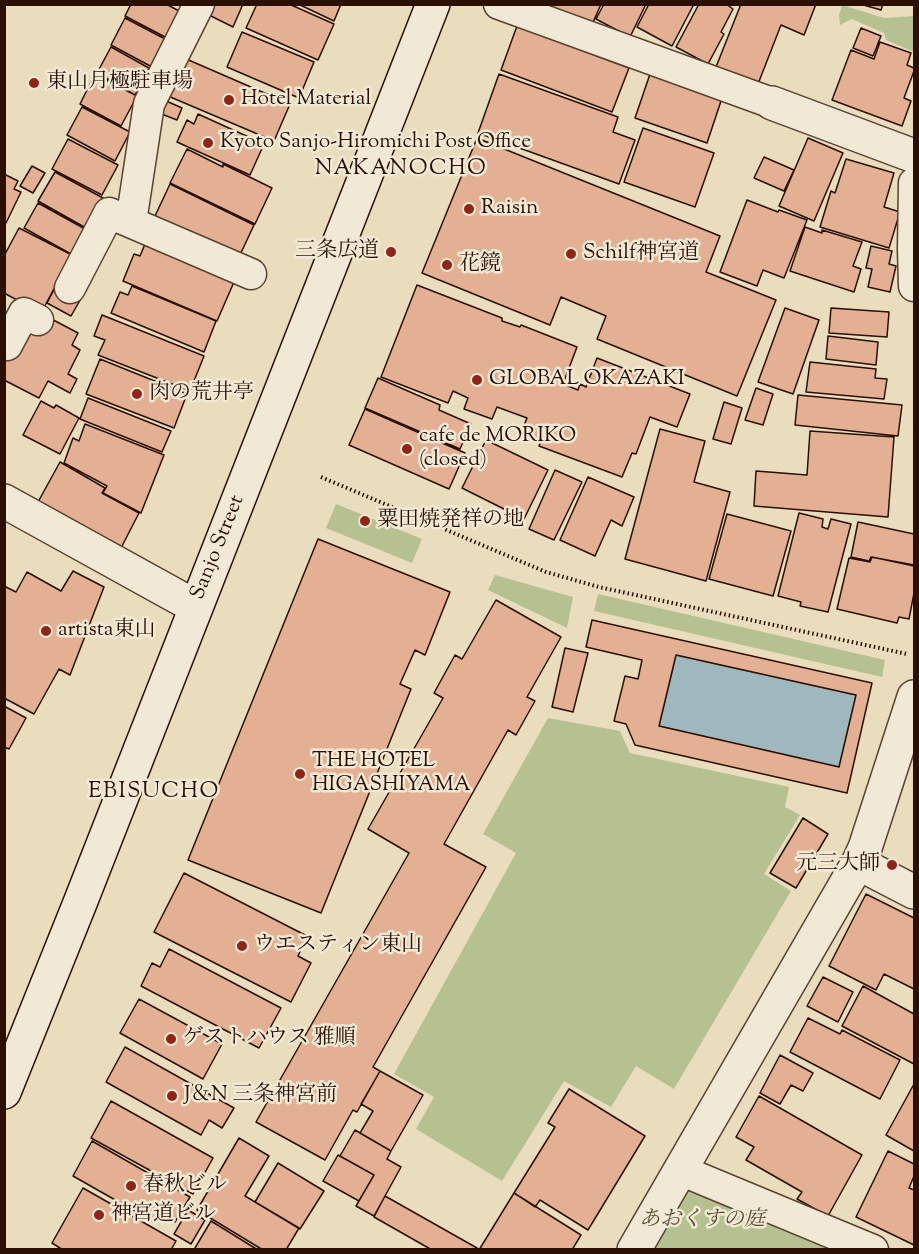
<!DOCTYPE html>
<meta charset="utf-8">
<style>
body{margin:0}
#map{position:relative;width:919px;height:1254px;overflow:hidden;background:#e9ddbe;font-family:"Sorts Mill Goudy",serif}
canvas{display:block}
.frame{position:absolute;inset:0;border:6px solid #2a0f02;pointer-events:none}
</style>
<div id="map">
<canvas width="919" height="1254"></canvas>
<div class="frame"></div>
</div>
<script>
const g = document.querySelector('canvas').getContext('2d');
g.lineJoin = 'round';
function paint(path, color) {
  g.fillStyle = color;
  g.fill(path, 'evenodd');
}
function stroke(path, color, width, dash) {
  g.strokeStyle = color;
  g.lineWidth = width;
  g.lineCap = dash ? 'butt' : 'round';
  g.setLineDash(dash || []);
  g.stroke(path);
}
function write(font, color, halo, rows, align = 'center') {
  g.font = font + ' "Sorts Mill Goudy","Noto Serif JP",serif';
  g.lineWidth = 5;
  g.setLineDash([]);
  g.textBaseline = 'middle';
  g.strokeStyle = halo;
  g.fillStyle = color;
  for (const [text, x, y, turn = 0] of rows) {
    g.save();
    g.translate(x, y);
    g.rotate((+turn || 0) * Math.PI / 180);
    g.textAlign = isNaN(turn) ? turn : align;
    if (halo) g.strokeText(text, 0, 0);
    g.fillText(text, 0, 0);
    g.restore();
  }
}
paint(new Path2D(`
 M842 5 884 18 914 16V52L886 40 884 33 852 19 840 25 839 15Z
 M336 504 422 539 412 563 326 528Z
 M495 575 573 597 567 628 488 590Z
 M598 594 885 660 882 677 594 611Z
 M548 718 620 731 630 753 789 787 785 807 800 815 764 874 791 891 674 1089 636 1066 611 1107 564 1081 502 1181 416 1129 434 1097 394 1074 516 853 483 834Z
 M689 1184 846 1250H652Z`), '#b6c191');
const water = new Path2D(`
 M676 655 856 695 839 767 659 726Z`);
paint(water, '#9eb8bd');
stroke(water, '#707472', 1.5);
const building = new Path2D(`
 M131 4H166L181 12 167 38 125 16Z
 M204 4H243L233 27 201 11Z
 M257 4H289L334 24 318 60 246 28Z
 M298 4H341L334 21Z
 M538 4H601L591 27Z
 M604 4H646L630 37 596 19Z
 M649 4H694L672 46 637 27Z
 M699 4H726L733 9 721 32 724 34 708 64 676 47Z
 M741 4H816L804 35 781 25 758 84 716 67Z
 M860 4H883L881 10Z
 M125 18 167 40 152 67 111 45Z
 M517 26 629 68 612 112 501 70Z
 M861 28 881 36 873 56 853 48Z
 M242 32 314 62 299 98 227 67Z
 M880 42 911 53 907 65 914 68V71L904 98 911 101 902 126 832 100 851 50 874 59Z
 M111 47 149 68 135 95 97 73Z
 M184 58 290 104 274 141 168 96Z
 M95 74 137 96 121 126 80 104Z
 M499 74 618 117 613 132 635 140 619 184 478 133Z
 M650 74 722 98 707 143 635 118Z
 M164 100 182 108 177 120 159 113Z
 M82 107 130 132 115 161 67 135Z
 M198 114 264 144 250 175 177 142 187 120 194 124Z
 M643 128 714 153 695 207 624 182Z
 M477 138 720 236 706 272 776 300 737 396 597 339 606 316 561 297 550 325 422 273Z
 M808 138 843 153 814 221 779 206Z
 M68 139 118 165 102 195 52 169Z
 M187 149 223 167V164L272 188 255 224 170 183Z
 M764 157 794 170 784 191 754 178Z
 M846 159 894 173 884 207 900 212 889 248 820 227 831 191 835 193Z
 M32 166 45 173 33 193 20 186Z
 M55 172 103 198 86 228 38 201Z
 M4 174 18 181 14 189 21 192 6 223H4Z
 M170 184 254 225 239 257 155 216Z
 M747 200 778 212 779 210 807 220 784 278 763 270 757 286 720 272Z
 M38 203 85 229 71 254 24 228Z
 M805 227 822 233V230L862 242 853 266 861 269 854 292 790 271Z
 M19 228 72 255 41 313 4 293V256Z
 M145 244 234 282 217 321 123 281 134 254 140 256Z
 M871 246 892 251 889 264 896 266 890 292 868 287 872 269 866 268Z
 M58 282 83 295 71 316 47 303Z
 M417 285 502 318V321L520 327 521 325 577 347 563 384 578 390 580 384 586 387 597 358 690 394 677 427 650 417 636 454 632 453 622 477 539 446 541 441 521 433 527 418 497 407 492 419 464 409 468 398 453 391 448 403 381 377Z
 M132 286 216 321 204 352 111 313 120 292 128 295Z
 M785 308 819 320 793 394 758 382Z
 M831 308 889 312 887 337 829 333Z
 M42 314 78 333 72 345 80 350 68 374 77 379 70 393 48 381 39 398 4 380V349Z
 M102 315 204 356 190 391 98 355 105 340 94 336Z
 M828 336 878 342 876 365 826 359Z
 M100 359 187 394 174 428 86 394Z
 M810 362 876 369 875 378 887 379 884 399 806 392Z
 M378 378 440 405 439 410 471 424 460 449 365 408Z
 M756 388 773 394 763 425 745 420Z
 M798 395 902 405 898 436 795 425Z
 M88 398 171 431 162 452 80 419Z
 M41 401 54 408 56 405 79 418 60 454 23 435Z
 M724 402 742 408 731 444 713 439Z
 M365 409 465 453 449 489 349 445Z
 M85 424 164 455 141 513 103 493 107 486 64 463 73 438 79 441Z
 M660 429 705 441 694 482 730 492 706 581 625 559Z
 M810 431 894 437 888 517 754 506 756 471 807 475Z
 M486 440 548 470 524 519 462 488Z
 M60 462 105 488 102 493 139 513 121 548 38 502Z
 M555 470 582 482 554 540 529 529Z
 M588 477 634 497 622 526 611 520 595 556 560 540Z
 M799 513 823 519 822 527 828 529 831 519 851 524 828 612 800 606 801 602 778 596Z
 M727 514 791 531 773 596 709 579Z
 M858 522 914 534V565L871 557 869 561 851 557Z
 M318 539 450 592 425 655 415 650 400 684 411 689 321 913 188 860Z
 M872 557 914 566V593L909 619 899 617 897 623 837 609 849 558 870 562Z
 M73 571 104 587 70 675 59 669 34 714 4 698V586L16 592 27 572 61 591Z
 M496 600 561 637 527 697 535 701 516 735 508 730 444 844 486 867 373 1067 380 1071 357 1112 353 1110 325 1160 256 1122 409 853 368 829 443 698 434 693 455 655 462 659Z
 M592 620 872 683 847 793 635 745 626 724 614 721 625 676 638 679 642 660 586 647ZM676 655 856 695 839 767 659 726Z
 M565 648 588 653 573 712 552 707Z
 M4 706 26 718 9 749 4 747Z
 M803 818 828 834 796 888 770 873Z
 M184 873 307 936 298 956 311 963 291 1002 154 932Z
 M866 894 914 918V989L884 974 876 990 829 966Z
 M169 949 281 1008 259 1048 141 986 152 963 160 967Z
 M823 977 853 992 838 1022 807 1006Z
 M863 986 914 1014V1064L842 1026Z
 M139 999 222 1044 203 1079 120 1033Z
 M808 1018 840 1034 842 1030 900 1060 880 1099 790 1052Z
 M125 1047 234 1108 222 1128 209 1120 201 1135 106 1082Z
 M780 1055 813 1073 803 1091 791 1085 780 1104 760 1093Z
 M380 1071 423 1095 391 1151 360 1133 373 1111 361 1104Z
 M914 1084V1151L886 1135Z
 M569 1089 645 1136 588 1230 540 1200 535 1207 514 1193 555 1127 548 1123Z
 M759 1096 862 1155 828 1216 797 1199 802 1192 746 1160 754 1147 736 1137Z
 M111 1101 213 1158 193 1194 91 1138Z
 M355 1130 391 1151 387 1159 401 1167 374 1216 356 1206 374 1175 340 1156Z
 M239 1138 269 1156 245 1196 299 1228 286 1250H263L197 1210Z
 M92 1141 190 1197 175 1222 159 1212 154 1222 73 1176Z
 M888 1151 914 1164V1176L909 1188 914 1190V1245L856 1217Z
 M338 1155 374 1175 359 1201 323 1181Z
 M278 1163 324 1191 300 1229 255 1202Z
 M83 1188 176 1241 171 1250H63L52 1243Z
 M514 1193 581 1235 572 1250H479Z
 M385 1196 477 1248 476 1250H432L374 1217Z
 M188 1210 205 1220 191 1244 174 1234Z
 M211 1221 258 1250H198L195 1248Z`);
paint(building, '#e3b094');
stroke(building, '#2a0f02', 1.5);
const lane = new Path2D(`
 M499 4 772 103
 M914 183 913 249 914 286
 M131 222 149 104 199 4
 M70 288 109 213 251 274
 M4 343 7 345 24 313 38 320
 M680 1170 873 1250`);
const street = new Path2D(`
 M772 103 914 156
 M4 501 196 607
 M858 863 914 892
 M634 1250 858 863 865 848 914 697`);
const secondary = new Path2D(`
 M4 1092 80 903 433 4`);
stroke(lane, '#5a4231', 33);
stroke(street, '#5a4231', 36);
stroke(secondary, '#2a0f02', 36);
stroke(new Path2D(`
 M321 477 546 572 599 587 907 654`), '#2a0f02', 4, [1.5, 3]);
stroke(lane, '#f1e9d5', 30);
stroke(street, '#f1e9d5', 33);
stroke(secondary, '#f1e9d5', 33);
for (const [x, y, r, color] of [
 [34,83,6,"#8f2418"],
 [229,100,6,"#8f2418"],
 [208,143,6,"#8f2418"],
 [469,209,6,"#8f2418"],
 [391,252,6,"#8f2418"],
 [571,254,6,"#8f2418"],
 [447,265,6,"#8f2418"],
 [477,380,6,"#8f2418"],
 [137,394,6,"#8f2418"],
 [407,449,6,"#8f2418"],
 [365,521,6,"#8f2418"],
 [46,631,6,"#8f2418"],
 [300,774,6,"#8f2418"],
 [892,865,6,"#8f2418"],
 [242,946,6,"#8f2418"],
 [171,1039,6,"#8f2418"],
 [172,1096,6,"#8f2418"],
 [131,1186,6,"#8f2418"],
 [99,1215,6,"#8f2418"]
]) {
  const dot = new Path2D();
  dot.arc(x, y, r, 0, 2 * Math.PI);
  g.fillStyle = color;
  g.fill(dot);
  stroke(dot, '#f1e9d5', 2);
}
write('21px', '#2a0f02', '#f1e9d5', [
 ["東山月極駐車場",46,83],
 ["Hotel Material",241,100],
 ["Kyoto Sanjo-Hiromichi Post Office",220,143],
 ["Raisin",481,209],
 ["三条広道",379,252,"right"],
 ["Schilf神宮道",583,254],
 ["花鏡",459,265],
 ["GLOBAL OKAZAKI",489,380],
 ["肉の荒井亭",149,394],
 ["cafe de MORIKO",419,437],
 ["(closed)",419,461],
 ["粟田焼発祥の地",377,521],
 ["artista東山",58,631],
 ["THE HOTEL",312,762],
 ["HIGASHIYAMA",312,786],
 ["元三大師",880,865,"right"],
 ["ウエスティン東山",254,946],
 ["ゲストハウス 雅順",183,1039],
 ["J＆N 三条神宮前",184,1096],
 ["春秋ビル",143,1186],
 ["神宮道ビル",111,1215]
], 'left');
write('21px', '#2a0f02', '#f1e9d5', [
 ["Sanjo Street",219,548,-68]
]);
write('italic 21px', '#5b4d34', '#f1e9d5', [
 ["あおくすの庭",702,1221]
]);
g.letterSpacing = '1.5px';
write('22px', '#2a0f02', '#f1e9d5', [
 ["NAKANOCHO",401,170],
 ["EBISUCHO",154,793]
]);
g.letterSpacing = '0px';
</script>
